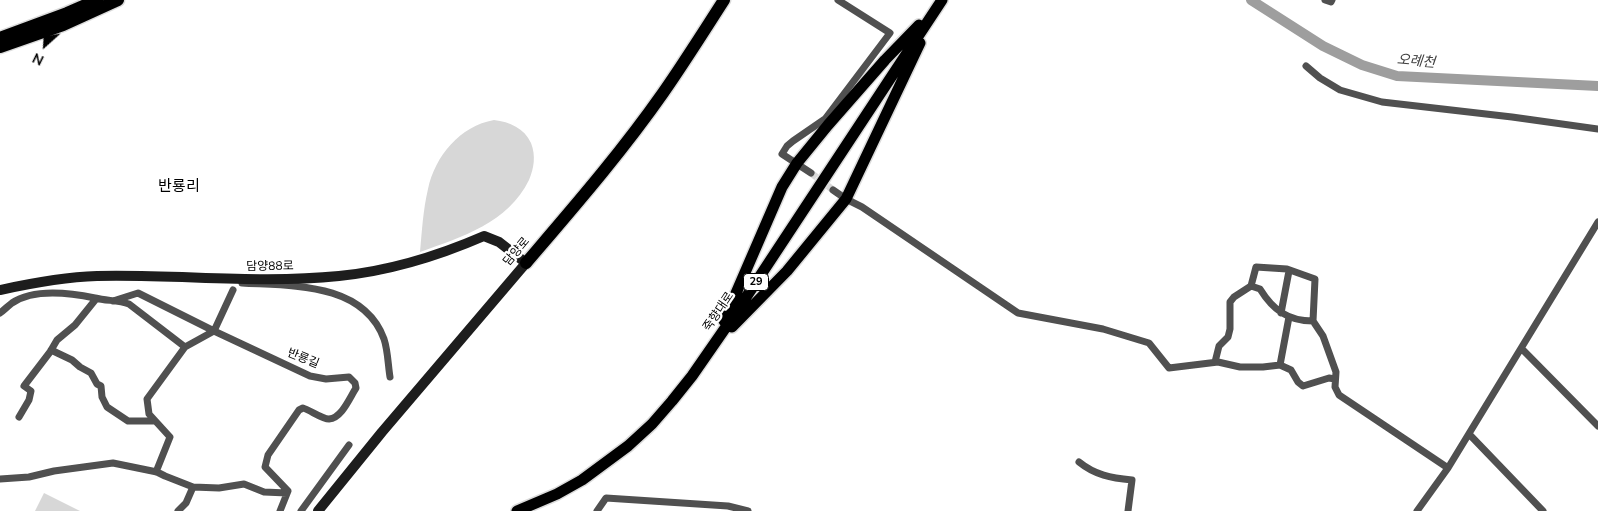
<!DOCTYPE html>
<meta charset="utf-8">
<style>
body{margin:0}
#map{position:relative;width:1598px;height:511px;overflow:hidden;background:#fff;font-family:"Nunito Sans",sans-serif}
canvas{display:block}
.north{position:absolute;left:20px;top:20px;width:50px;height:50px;-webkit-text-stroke:4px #fff;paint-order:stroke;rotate:206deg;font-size:14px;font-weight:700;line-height:20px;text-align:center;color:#000}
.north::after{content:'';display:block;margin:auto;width:18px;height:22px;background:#000;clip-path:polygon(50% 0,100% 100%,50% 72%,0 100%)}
</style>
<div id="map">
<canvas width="1598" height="511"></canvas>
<div class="north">N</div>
</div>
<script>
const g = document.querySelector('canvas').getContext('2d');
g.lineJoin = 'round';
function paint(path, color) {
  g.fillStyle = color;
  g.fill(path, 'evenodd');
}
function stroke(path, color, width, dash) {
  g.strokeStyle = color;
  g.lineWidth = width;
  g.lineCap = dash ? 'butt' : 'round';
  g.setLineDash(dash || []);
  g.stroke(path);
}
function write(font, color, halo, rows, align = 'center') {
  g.font = font + ' "Nunito Sans","Noto Sans KR",sans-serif';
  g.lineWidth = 4.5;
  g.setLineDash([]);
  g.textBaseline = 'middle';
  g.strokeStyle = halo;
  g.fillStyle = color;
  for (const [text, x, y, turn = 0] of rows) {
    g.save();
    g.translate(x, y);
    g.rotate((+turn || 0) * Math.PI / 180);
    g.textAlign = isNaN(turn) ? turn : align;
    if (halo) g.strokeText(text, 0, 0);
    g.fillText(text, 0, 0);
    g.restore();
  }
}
paint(new Path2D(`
 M494 120C510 122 524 128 531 143 536 156 534 168 529 180 508 223 462 237 420 252 422 231 423 210 428 189 435 156 460 126 494 120Z
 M44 493 80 511H35Z`), '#d7d7d7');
stroke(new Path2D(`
 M1251 0 1323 46 1362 65 1397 76 1598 86`), '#9e9e9e', 10);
stroke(new Path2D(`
 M811 173 833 190`), '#d9d9d9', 7, [7, 3.5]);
const primary = new Path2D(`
 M724 321 782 187 797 163 828 125 885 60 919 25
 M732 327 787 271 846 199 920 43
 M517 511 557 494 582 480 628 446 652 424 672 401 692 376 735 314 942 0`);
const highway = new Path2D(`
 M0 38 67 13 97 0
 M0 47 63 25 118 0
 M526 263C573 208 621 153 663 93 684 63 704 31 724 0`);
stroke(primary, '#dbdbdb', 14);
stroke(highway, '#dbdbdb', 15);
stroke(new Path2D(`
 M1325 0 1331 2 1332 0
 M1306 66 1320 78 1340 90 1382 102 1512 117 1598 129
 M811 173 782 154 787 146 793 141 825 119 890 33 838 0
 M833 190 846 199 862 207 1018 313 1103 329 1149 343 1169 368 1218 362 1240 367H1263L1280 365 1291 370 1298 382 1303 386 1329 378 1335 379
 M242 283C291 286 363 282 384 339 388 351 388 365 390 377
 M1251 286 1260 289C1273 310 1288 321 1313 321
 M113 301 138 293 214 331 310 376 326 379 349 377 355 383 356 388C350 397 342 418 329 419 322 419 310 410 303 408L299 410 268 455 265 467 288 491 280 511
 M0 313C4 310 8 306 12 303 34 288 71 293 95 298 107 301 118 300 129 304L185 347
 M1281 313 1289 271
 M1522 349 1598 426
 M51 350 72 360 80 367 91 373 97 384 101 386 102 397 107 407 128 421H155
 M1215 362 1219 346 1228 337 1230 329V302L1234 297 1251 286 1256 267 1287 269 1315 279 1313 321 1323 336 1336 372 1335 387 1339 395 1448 468
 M1280 365 1289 317
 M19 417 29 400 31 391 24 386 50 352 57 340 75 325 96 299
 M1469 434 1543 511
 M1079 462C1095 475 1111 478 1132 480L1128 511
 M156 472 170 437 149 414 147 399 185 347 214 331 233 290
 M0 479 29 477 54 471 113 463 157 472 165 476 193 487 219 488 244 484 264 492 287 493
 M178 511 186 503 193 487
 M301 511 349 445
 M597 511 606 498 728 506 748 511
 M1417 511 1448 468 1598 222`), '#505050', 7);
stroke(new Path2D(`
 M0 290C32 283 65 277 97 276 178 274 258 284 339 276 390 271 438 256 484 236L499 242 526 263 382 432 318 511`), '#1d1d1d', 10);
stroke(primary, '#000', 11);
stroke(highway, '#000', 12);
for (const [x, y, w] of [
 [756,282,25]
]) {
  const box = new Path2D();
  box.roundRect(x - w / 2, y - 8.5, w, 17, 4);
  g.fillStyle = '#fff';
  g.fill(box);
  stroke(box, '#000', 1);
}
write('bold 11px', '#000', null, [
 ["29",756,282]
]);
write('12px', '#000', '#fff', [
 ["담양로",517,252,-50],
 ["담양88로",270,267,-1],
 ["죽향대로",719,312,-56],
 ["반룡길",303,359,22]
]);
write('italic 14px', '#3f3f3f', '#fff', [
 ["오례천",1416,62,5]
]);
write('15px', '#000', '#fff', [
 ["반룡리",179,187]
]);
</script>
